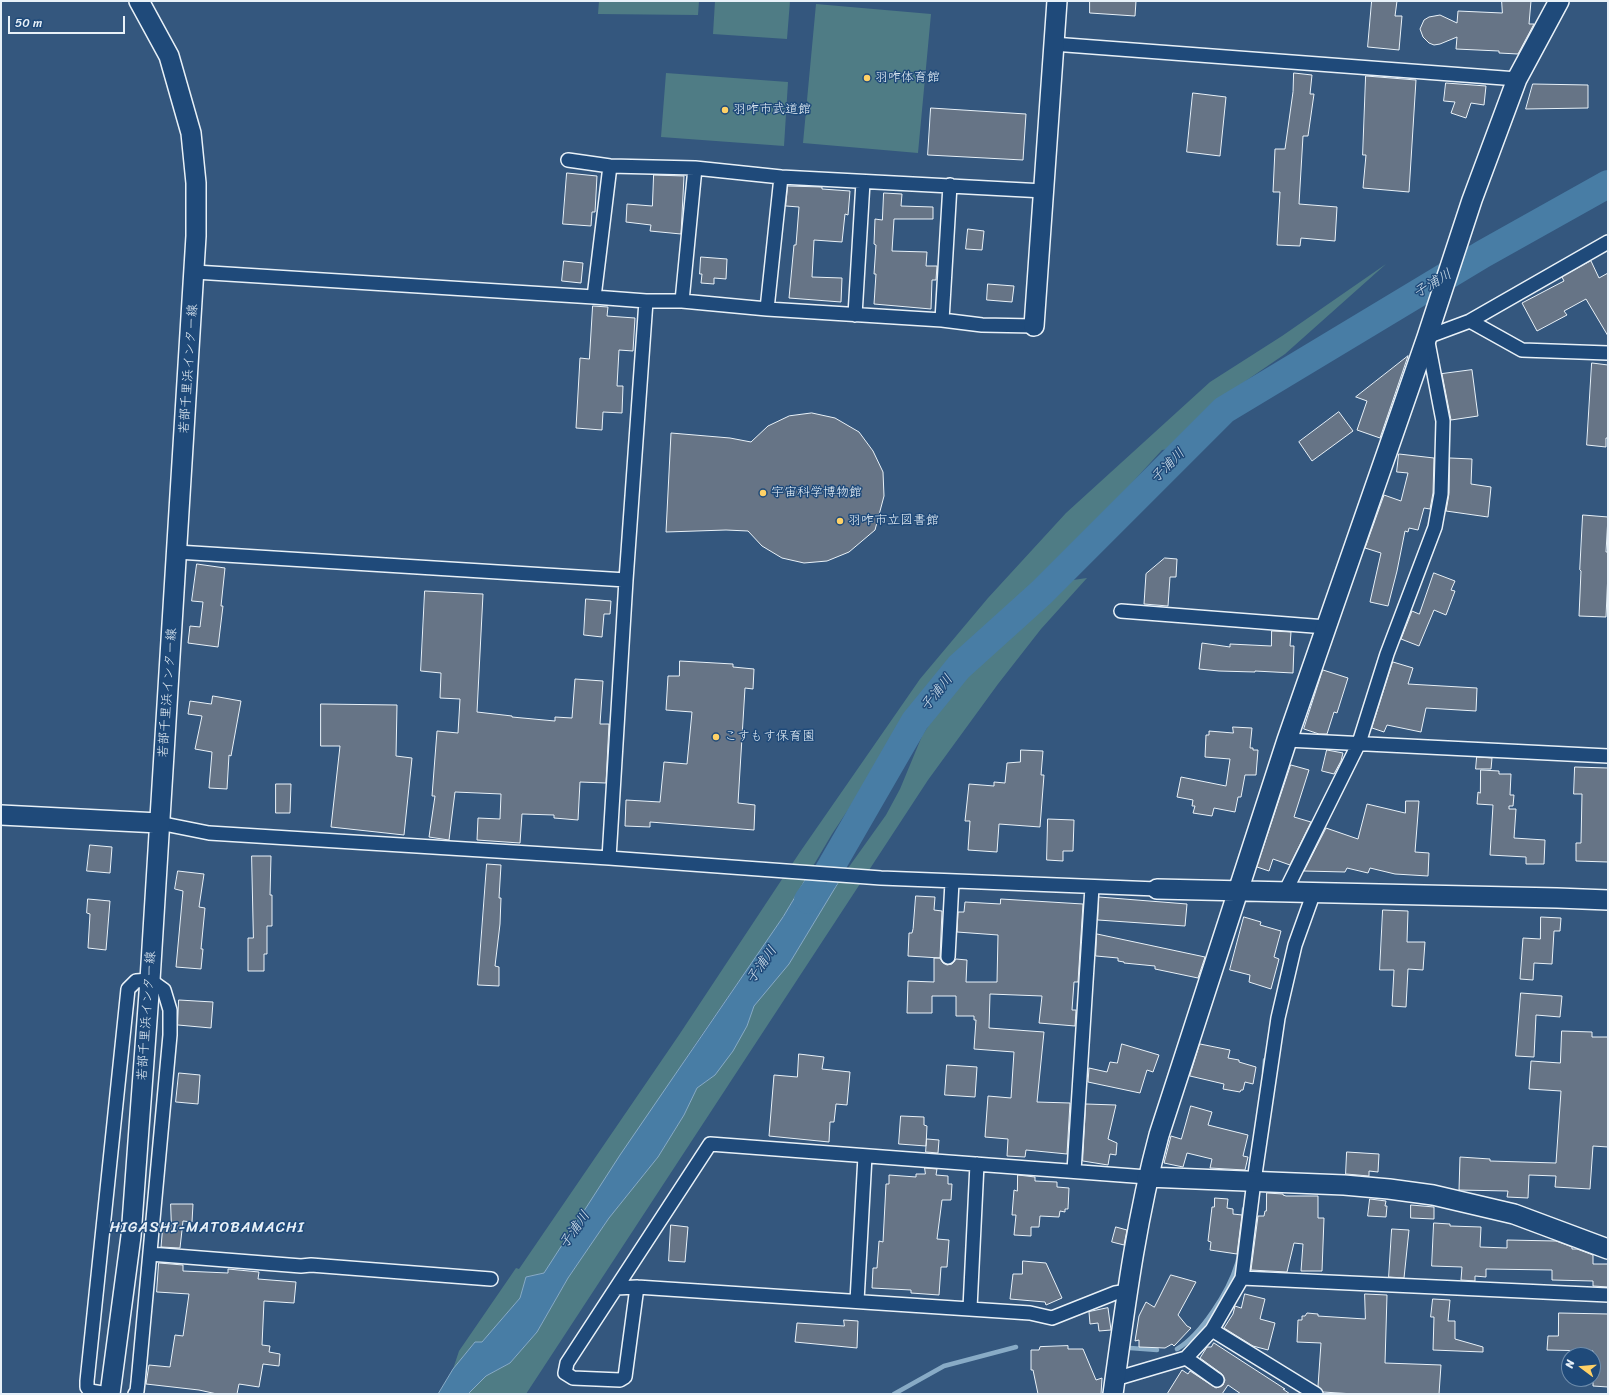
<!DOCTYPE html>
<meta charset="utf-8">
<style>
body{margin:0}
#map{position:relative;width:1609px;height:1395px;overflow:hidden;background:#34577e;font-family:Sriracha,sans-serif}
canvas{display:block}
.frame{position:absolute;inset:0;border:2px solid #e8f1f8;pointer-events:none}
.north{position:absolute;left:1561px;top:1347px;width:40px;height:40px;box-sizing:border-box;background:#1f4a7a;border:1px solid #6f8dac;border-radius:50%;rotate:286deg;font-size:11px;font-weight:700;line-height:16px;text-align:center;color:#e8f1f8}
.north::after{content:'';display:block;margin:auto;width:14px;height:18px;background:#ffd166;clip-path:polygon(50% 0,100% 100%,50% 72%,0 100%)}
.scale{position:absolute;left:8px;top:16px;width:117px;height:18px;box-sizing:border-box;border:2px solid #e8f1f8;border-top:0;padding-left:5px;font-size:12px;line-height:14px;white-space:nowrap;color:#e8f1f8;-webkit-text-stroke:3px #1f4a7a;paint-order:stroke}
</style>
<div id="map">
<canvas width="1609" height="1395"></canvas>
<div class="frame"></div>
<div class="north">N</div>
<div class="scale">50 m</div>
</div>
<script>
const g = document.querySelector('canvas').getContext('2d');
g.lineJoin = 'round';
function paint(path, color) {
  g.fillStyle = color;
  g.fill(path, 'evenodd');
}
function stroke(path, color, width, dash) {
  g.strokeStyle = color;
  g.lineWidth = width;
  g.lineCap = dash ? 'butt' : 'round';
  g.setLineDash(dash || []);
  g.stroke(path);
}
function write(font, color, halo, rows, align = 'center') {
  g.font = font + ' Sriracha,"Klee One",sans-serif';
  g.lineWidth = 3;
  g.setLineDash([]);
  g.textBaseline = 'middle';
  g.strokeStyle = halo;
  g.fillStyle = color;
  for (const [text, x, y, turn = 0] of rows) {
    g.save();
    g.translate(x, y);
    g.rotate((+turn || 0) * Math.PI / 180);
    g.textAlign = isNaN(turn) ? turn : align;
    if (halo) g.strokeText(text, 0, 0);
    g.fillText(text, 0, 0);
    g.restore();
  }
}
paint(new Path2D(`
 M599 1H699L698 15 598 14Z
 M715 1H790L787 39 713 34Z
 M816 4 931 14 918 153 803 143Z
 M666 73 788 82 784 146 661 137Z
 M1386 264 1285 354 1215 402 1212 413 1174 448 1162 450 1030 594 1008 607 999 619 943 672 889 748 832 834 783 917 696 1043 544 1273 526 1277 520 1298 482 1342H475L453 1369 459 1351 516 1268 519 1269 679 1035 800 852 920 679 988 598 1066 513 1210 382 1282 336Z
 M1087 578 1041 629 998 684 928 780 526 1394H468L486 1376 510 1363 537 1332 568 1278 609 1218 658 1157 684 1115 697 1088 715 1075 747 1026 754 1006 789 964 841 878 886 815 900 789 922 736 943 703 966 674 1073 580Z`), '#4f7c85');
const water = new Path2D(`
 M808 876 841 878 789 964 754 1006 747 1026 733 1051 715 1075 697 1088 684 1115 658 1157 609 1218 568 1278 537 1332 510 1363 486 1376 468 1394H438L453 1369 475 1342H482L520 1298 526 1277 544 1273 620 1155 783 917Z`);
paint(water, '#487da5');
stroke(water, '#88abc6', 1);
stroke(new Path2D(`
 M1264 1072 1265 1060
 M1130 1348 1157 1350
 M1177 1349C1201 1335 1229 1291 1237 1264 1242 1247 1242 1227 1244 1209
 M894 1394 944 1366 1016 1347`), '#88abc6', 4.5);
stroke(new Path2D(`
 M808 900 825 877 915 721 959 667 1041 593 1224 410 1483 254 1608 184`), '#487da5', 28);
const building = new Path2D(`
 M1090 1H1136L1135 16 1090 13Z
 M1372 1H1397L1395 16H1402L1399 50 1368 47Z
 M1502 1H1531L1529 24H1534L1518 54 1499 53V51L1456 49 1457 37 1440 44 1434 45 1429 43 1423 37 1420 29 1424 20 1429 17 1440 15 1457 23 1458 11 1502 13Z
 M1294 73 1312 75 1310 94H1314L1308 136H1303L1299 204 1337 207 1335 241 1301 238 1300 246 1277 245 1280 192H1273L1275 149H1285L1293 92Z
 M1366 76 1416 80 1409 192 1363 188 1366 155H1363Z
 M1446 83 1486 86 1484 105 1471 103 1466 118 1451 113 1455 102 1444 101Z
 M1533 84 1588 85V108L1526 109Z
 M1193 93 1226 97 1220 156 1187 152Z
 M931 108 1026 114 1023 160 928 155Z
 M567 173 597 176 595 212H592L591 226 563 224Z
 M654 175 684 176 681 234 650 231 651 225 626 222 627 204 652 206Z
 M788 186 822 187V189L850 191 848 215 845 214 842 242 814 240 812 277 842 278 841 302 789 298 794 245H796L799 207 786 206Z
 M884 193 902 194 901 206 933 207V219H894L892 251 927 252 926 266H937L936 280H932L931 309 874 304 876 274H874L876 245 874 244 875 219 882 220Z
 M968 229 984 231 982 250 966 249Z
 M701 257 727 259 726 279 714 278V284L701 283 702 274H700Z
 M564 261 583 263 581 283 562 281Z
 M1591 261 1599 278 1608 273V336L1586 299 1564 311 1567 315 1537 331 1522 303 1564 281 1562 277Z
 M988 284 1014 286 1012 302 987 300Z
 M593 306 608 307 607 316 635 318 633 351 619 350 617 386H623L622 413 603 412 602 430 576 428 580 358 589 359Z
 M1408 356 1380 438 1357 430 1367 401 1356 397Z
 M1592 363 1608 365V438H1606V447L1587 445Z
 M1472 370 1478 416 1451 420 1442 374Z
 M1339 412 1353 431 1312 461 1299 442Z
 M812 413 835 418 859 432 873 451 883 472 884 496 875 530 849 552 827 561 804 563 782 558 762 546 748 531 726 530 666 532 671 433 730 438 751 442 768 426 789 416Z
 M1399 454 1434 458 1433 493 1430 509 1424 508 1418 530 1409 528 1408 532 1405 531 1397 571 1388 606 1370 602 1381 553 1365 548 1384 495 1401 501 1408 473 1397 472Z
 M1450 458 1472 459 1471 484 1491 487 1488 517 1446 511 1449 494Z
 M1583 515 1608 517 1606 552H1608V572L1606 617 1579 616 1581 571 1580 570Z
 M1165 558 1177 559 1176 577H1170L1168 606 1144 604 1146 574Z
 M197 564 225 568 221 606H223L218 647 188 643 190 626 200 627 203 602 192 601Z
 M1434 573 1455 581 1451 590 1455 591 1446 615 1434 610 1419 646 1401 639 1412 611 1419 614Z
 M425 591 483 594 477 712 512 716V717L555 721V717L572 718 575 679 603 681 600 724H609L606 783 580 782 578 820 554 818V815L522 814 520 843 477 840 478 818 500 819 501 794 455 792 449 840 429 837 435 796H432L437 731 458 733 460 699 440 698 441 673 421 671Z
 M586 599 611 601 610 614H604L602 637 584 635Z
 M1272 631 1291 632 1290 646H1294L1293 673 1255 671V672L1219 671 1199 669 1202 643 1230 647V644L1271 646Z
 M680 661 733 664V667L754 669 753 689 745 688 738 803 755 805 754 830 650 822V827L625 826 626 800 660 802 664 762 687 764 692 712 666 710 668 676H679Z
 M1393 662 1413 668 1408 684 1477 688 1476 711 1426 708 1421 732 1387 725 1384 732 1372 728Z
 M1323 670 1348 678 1337 713 1334 712 1327 734H1319L1304 729Z
 M213 696 241 701 231 756 229 755 227 789 209 788 212 752 195 749 202 716 188 714 190 701 211 704Z
 M321 704 397 705 396 756 412 758 404 835 331 827 340 746H321Z
 M1233 727 1252 728 1250 748H1253V750H1258L1256 775H1245L1241 797H1238L1235 812 1214 808 1212 816 1193 813 1195 806H1192L1193 800 1177 797 1181 777 1226 786 1230 759 1205 757 1206 735H1209V731L1233 733Z
 M1021 750 1043 751 1041 775H1044L1040 827 999 824 997 852 968 850 970 821H965L969 784 994 786V782L1005 783 1007 763 1020 762Z
 M1327 750 1343 753 1341 761 1334 774 1322 771Z
 M1477 757 1492 758 1491 769H1476Z
 M1291 765 1309 770 1294 817 1311 822 1290 865 1273 859 1269 871 1257 867Z
 M1575 767 1608 768V862L1576 861V843H1581L1582 794H1574Z
 M1481 770 1499 771V774H1511L1510 795H1514L1513 806H1509V809H1516L1514 838 1545 840 1544 864H1526V857L1490 855 1493 805 1477 804 1478 792 1480 793Z
 M276 784H291L290 813H276Z
 M1406 801H1419L1415 852 1429 853 1428 876 1395 874 1370 868 1368 873 1347 868 1345 872 1304 871 1326 828 1358 839 1367 804 1405 813Z
 M1048 819 1074 820 1073 851H1063V861L1047 860Z
 M90 845 112 847 110 873 87 871Z
 M252 856H271L270 895H272V926H267V954H264V971H248V938H253Z
 M487 864 501 865 499 898H501L500 924 495 966 499 967V986L478 985Z
 M178 871 204 874 199 907 205 908 201 949H203L201 969 176 967 183 891 175 889Z
 M916 896 935 897 934 910 942 911 940 958 908 956 909 933H912L913 929Z
 M1099 897 1187 904 1185 926 1098 920Z
 M88 899 110 901 106 950 88 948 90 914 87 913Z
 M1001 899 1083 904 1078 982H1074L1072 1010H1076L1075 1026 1039 1023 1042 996 990 994 989 1028 1044 1032 1037 1102 1070 1103 1067 1154 1026 1150 1025 1157 1007 1156 1008 1139 985 1137 988 1096 1011 1098 1014 1052 974 1049 976 1020H974V1016H956V996H932V1013H907L908 981 934 982V958H940L943 963 947 965 952 964 956 959 967 960 966 982H997L998 935 957 932 958 912H964L965 902 1000 904Z
 M1383 910 1408 911 1407 942H1425L1423 970 1408 969 1406 1007 1392 1006 1394 970H1380Z
 M1244 917 1261 922 1260 925 1281 931 1274 957 1279 959 1271 989 1249 982 1250 975 1230 970Z
 M1541 917 1561 918 1560 931H1554L1552 964 1534 963 1533 980 1520 979 1523 938 1540 939Z
 M1097 934 1205 957 1198 978 1155 969V966L1124 963V962L1118 961V958L1096 956Z
 M1521 993 1562 996 1560 1017 1536 1015 1534 1057 1516 1056Z
 M179 1000 213 1002 211 1028 178 1025Z
 M1562 1031 1592 1032V1037H1608V1147L1593 1146 1590 1189 1555 1187 1556 1176 1529 1175 1528 1198 1507 1197 1508 1191 1459 1190 1460 1157 1490 1159V1161L1556 1163 1561 1091 1529 1089 1531 1061 1560 1063Z
 M1122 1044 1159 1055 1153 1072 1147 1070 1140 1093 1088 1082 1089 1068 1107 1072 1110 1062 1117 1063Z
 M1200 1044 1230 1050 1228 1058 1239 1060V1062L1256 1067 1253 1084 1245 1082 1243 1090H1241L1240 1092 1223 1089 1224 1084 1190 1076Z
 M799 1054 824 1057 822 1069 850 1072 847 1105 836 1104 834 1122H830L829 1142 769 1136 774 1075 797 1077Z
 M947 1065 977 1067 975 1097 945 1095Z
 M179 1073 200 1075 198 1104 176 1102Z
 M1086 1104 1116 1105 1108 1139 1117 1143 1116 1155 1110 1154 1108 1165 1083 1161Z
 M1191 1106 1212 1112 1208 1125 1248 1135 1243 1156 1248 1157 1245 1170 1210 1168 1212 1159 1187 1153 1183 1167 1164 1163 1171 1136 1181 1139Z
 M901 1116 924 1117V1125L927 1126 926 1146 899 1144Z
 M927 1139 939 1140 938 1153 926 1152Z
 M1347 1152 1379 1154 1378 1172 1369 1171V1176L1346 1174Z
 M925 1168 937 1169 936 1175 948 1176V1184H952L951 1200H942L937 1239 949 1240 947 1267H941L939 1295 911 1293V1290L872 1288 873 1268H877L879 1241 883 1242 886 1184H889V1175L916 1177V1174H925Z
 M1018 1175 1035 1177V1181L1057 1182V1187L1069 1188 1068 1209H1065V1212L1060 1211 1059 1217 1040 1216 1039 1227H1031V1236L1014 1235 1016 1215H1012L1014 1190 1017 1191Z
 M1267 1193 1283 1194V1195L1286 1196H1318V1218H1324L1322 1271H1301L1303 1244 1294 1243 1287 1272 1251 1270 1258 1216H1264L1265 1211H1266Z
 M1215 1198 1228 1199 1227 1208 1233 1209V1214L1242 1215 1237 1254 1210 1250 1211 1242 1208 1241 1212 1207H1214Z
 M1370 1199 1386 1201 1385 1206H1387L1386 1217 1368 1216Z
 M171 1204H193L192 1222 183 1221 180 1248 161 1247 163 1224 171 1225Z
 M1411 1205 1434 1207V1219L1411 1218Z
 M1434 1223 1450 1224V1226L1481 1227 1480 1247 1507 1248V1240L1556 1241 1572 1247V1249H1577L1593 1255V1264H1608V1287L1593 1286V1281L1552 1280V1270L1486 1269V1277L1475 1276V1281L1461 1280 1462 1267 1432 1266Z
 M671 1225 688 1227 685 1262 669 1261Z
 M1116 1227 1127 1230 1124 1245 1112 1242Z
 M1392 1229 1409 1230 1404 1278 1389 1277Z
 M1023 1261 1046 1263 1062 1298 1046 1305 1045 1302 1010 1299 1013 1274H1022Z
 M159 1263 183 1265V1271L228 1273V1269L259 1272 258 1279 296 1282 294 1303 264 1301 262 1345 270 1346 269 1352 280 1354 279 1366 263 1364 259 1387 239 1384 237 1394H217L199 1390 146 1384 149 1365 170 1367 175 1335 183 1336 189 1294 157 1292Z
 M1171 1275 1196 1282 1178 1315 1187 1326 1191 1328 1174 1346 1172 1344 1165 1348 1139 1347V1340L1135 1341 1139 1316 1146 1302 1154 1307Z
 M1245 1294 1265 1299 1260 1319 1275 1323 1268 1350 1253 1346 1224 1328 1233 1314 1235 1306 1241 1308Z
 M1365 1294 1387 1295 1385 1363 1441 1365 1439 1394H1354L1323 1392 1318 1386 1321 1343 1297 1342 1298 1320H1302V1316H1305L1307 1313 1318 1314V1316L1365 1319Z
 M1433 1299 1450 1300 1448 1321H1455V1339L1483 1347V1352L1433 1350 1434 1317H1431Z
 M1108 1308 1111 1330 1099 1331 1098 1323 1090 1324 1089 1312Z
 M1559 1313 1608 1314V1387L1593 1386V1351L1547 1350 1548 1336H1558Z
 M844 1320 858 1321 857 1348 795 1342 797 1323 844 1326Z
 M1214 1343 1285 1389H1283L1290 1394H1241L1228 1385 1222 1394H1167L1182 1370 1188 1374 1190 1371 1216 1388 1223 1385 1225 1380 1222 1374 1200 1358 1207 1347H1211Z
 M1068 1346V1349H1083L1096 1380 1102 1378 1101 1394H1038L1033 1370H1031V1350H1039L1040 1347Z`);
paint(building, '#667486');
stroke(building, '#e8f1f8', 1);
const street = new Path2D(`
 M1053 44 1517 79
 M568 160 610 166 695 168 781 177 1044 191
 M195 272 594 297 646 301H682L767 309 942 320 982 325 1034 326
 M594 297 610 166
 M682 301 695 168
 M767 309 781 177
 M855 315 863 182
 M942 320 950 185
 M1470 321 1522 350 1608 353
 M177 552 626 580
 M1121 611 1326 627
 M1287 740 1608 756
 M159 823 209 833 609 858 881 878 1157 889
 M609 858 626 580 646 301
 M1285 892 1359 743 1387 654 1435 527 1441 494 1443 421 1427 337 1470 321 1608 242
 M948 957 952 882
 M1074 1171 1092 887
 M150 1254 301 1266 311 1265 491 1279
 M1242 1278 1608 1295
 M637 1287 625 1377 620 1380 573 1378 565 1373 567 1363 710 1144 1147 1177
 M616 1288 637 1287 1030 1313 1052 1318 1115 1293 1122 1292 1128 1294
 M857 1301 865 1156
 M970 1308 977 1164
 M1212 1330 1316 1394
 M1186 1358 1217 1380
 M1115 1379 1186 1358 1212 1330 1242 1278 1254 1181 1278 1018 1295 945 1314 892
 M108 1394 90 1391 87 1387V1381L128 989 136 981 150 980 164 990 170 1010V1035L138 1382 137 1391 135 1394`);
const secondary = new Path2D(`
 M1034 326 1057 1
 M1 815 159 823
 M1157 889 1557 898 1608 900
 M1147 1177 1344 1185 1389 1189 1433 1195 1514 1214 1608 1249
 M110 1394 131 1236 150 980 196 236V183L191 133 169 56 139 1
 M1113 1394C1125 1307 1136 1220 1159 1135L1287 740 1427 337 1472 200 1517 79 1559 1`);
stroke(street, '#e8f1f8', 16);
stroke(secondary, '#e8f1f8', 22);
stroke(street, '#1f4a7a', 13);
stroke(secondary, '#1f4a7a', 19);
for (const [x, y, r, color] of [
 [867,78,4,"#ffd166"],
 [725,110,4,"#ffd166"],
 [763,493,4,"#ffd166"],
 [840,521,4,"#ffd166"],
 [716,737,4,"#ffd166"]
]) {
  const dot = new Path2D();
  dot.arc(x, y, r, 0, 2 * Math.PI);
  g.fillStyle = color;
  g.fill(dot);
  stroke(dot, '#1f4a7a', 1.5);
}
write('13px', '#e8f1f8', '#1f4a7a', [
 ["羽咋体育館",875,78],
 ["羽咋市武道館",733,110],
 ["宇宙科学博物館",771,493],
 ["羽咋市立図書館",848,521],
 ["こすもす保育園",724,737]
], 'left');
write('13px', '#e8f1f8', '#1f4a7a', [
 ["若部千里浜インター線",189,369,-86],
 ["若部千里浜インター線",168,693,-86],
 ["若部千里浜インター線",147,1016,-86]
]);
write('italic 14px', '#d0e0ec', '#1f4a7a', [
 ["子浦川",1433,284,-31],
 ["子浦川",1168,466,-45],
 ["子浦川",937,693,-51],
 ["子浦川",762,965,-55],
 ["子浦川",575,1230,-55]
]);
g.letterSpacing = '1px';
write('15px', '#e8f1f8', '#1f4a7a', [
 ["HIGASHI-MATOBAMACHI",207,1228]
]);
g.letterSpacing = '0px';
</script>
